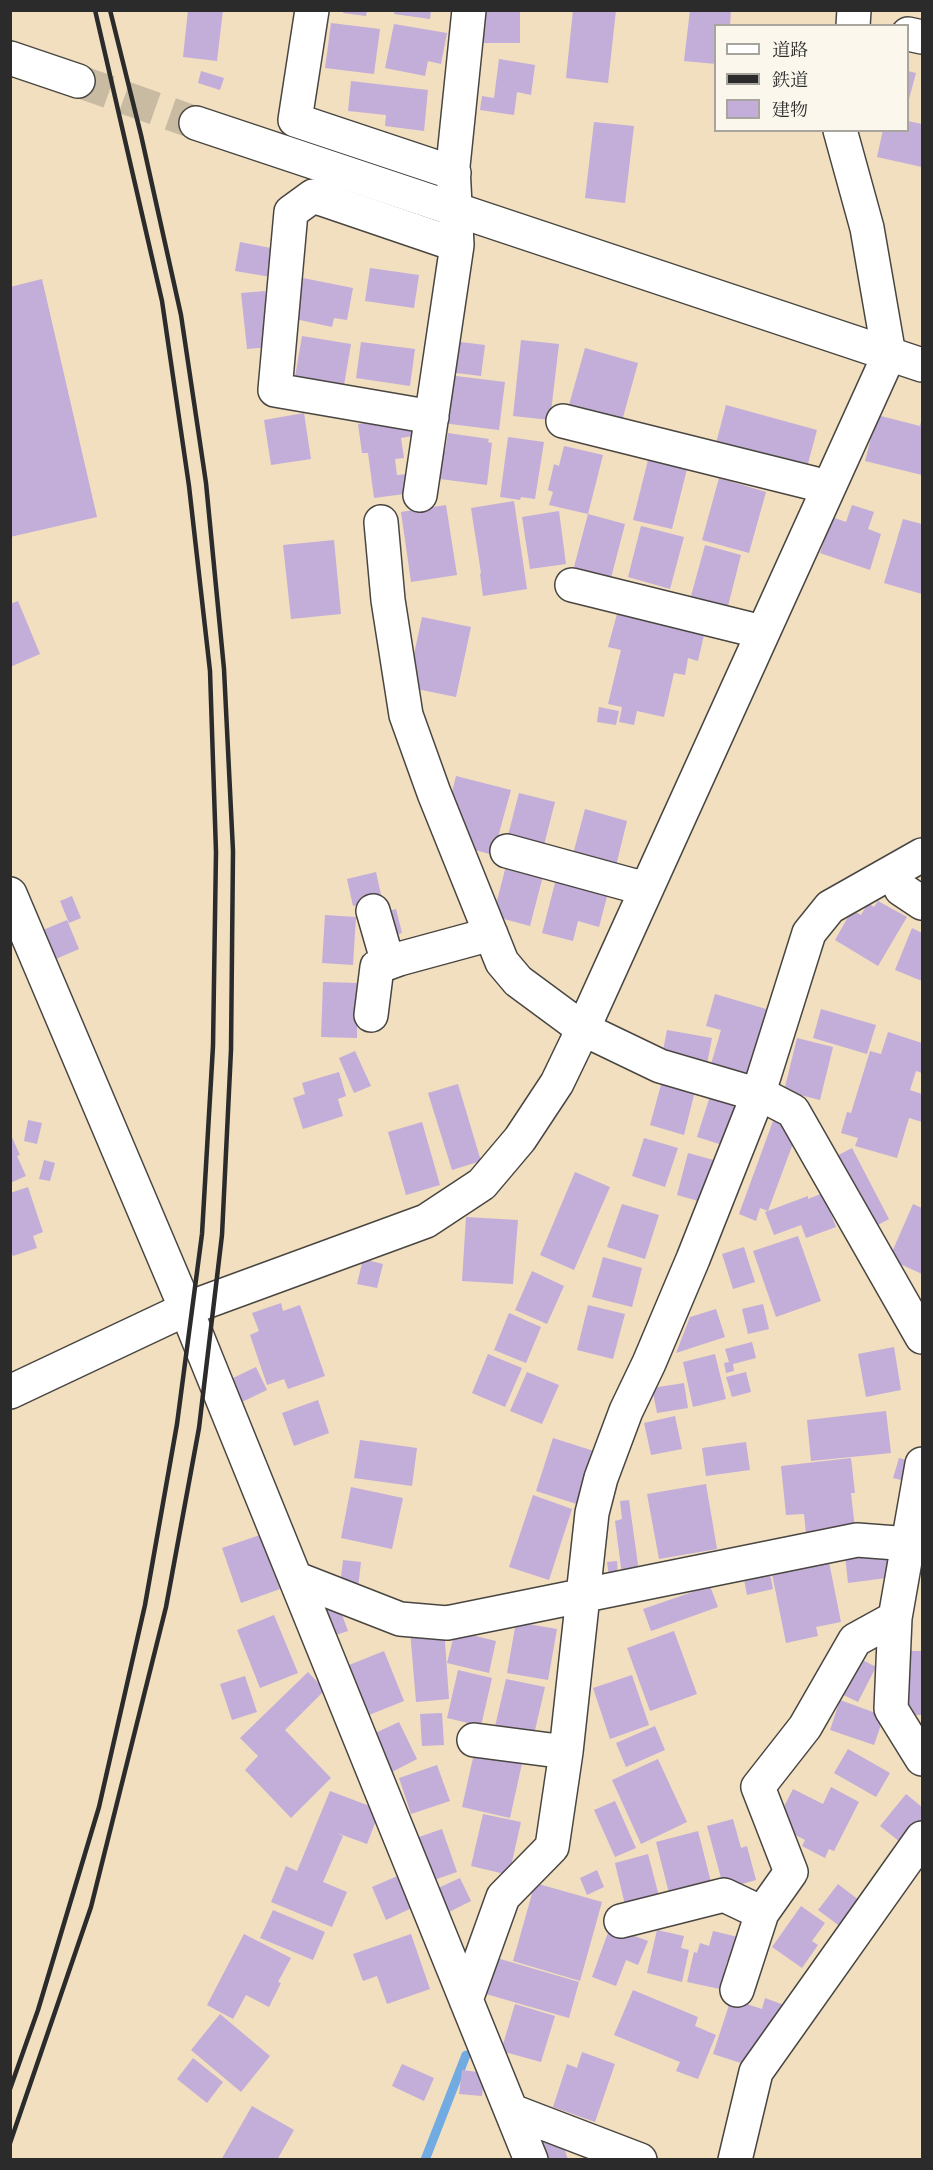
<!DOCTYPE html>
<meta charset="utf-8">
<style>
body{margin:0}
#map{position:relative;width:933px;height:2170px;overflow:hidden;background:#f1dfc0;font-family:"Gentium Book Plus","Noto Serif JP",serif}
canvas{display:block}
.frame{position:absolute;inset:0;border:12px solid #2b2b2b;pointer-events:none}
.legend{position:absolute;left:714px;top:24px;width:195px;height:108px;box-sizing:border-box;background:#fbf7ec;border:2px solid #a8a59f;margin:0;padding:8px 10px;list-style:none;font-size:18px;color:#2b2b2b}
.legend li{display:flex;align-items:center;gap:12px;height:30px}
.legend b{width:30px;border:2px solid #a8a59f}
</style>
<div id="map">
<canvas width="933" height="2170"></canvas>
<div class="frame"></div>
<ul class="legend">
<li><b style="height:8px;background:#fff"></b>道路</li>
<li><b style="height:8px;background:#2b2b2b"></b>鉄道</li>
<li><b style="height:16px;background:#c3add9"></b>建物</li>
</ul>
</div>
<script>
const g = document.querySelector('canvas').getContext('2d');
g.lineJoin = 'round';
function stroke(path, color, width, dash) {
  g.strokeStyle = color;
  g.lineWidth = width;
  g.lineCap = dash ? 'butt' : 'round';
  g.setLineDash(dash || []);
  g.stroke(path);
}
function paint(path, color) {
  g.fillStyle = color;
  g.fill(path, 'evenodd');
}
stroke(new Path2D(`
 M425 2160 466 2055`), '#72abe2', 9);
paint(new Path2D(`
 M188 10H223L217 61 183 57Z
 M344 10H367L366 16 343 13Z
 M395 10H431L430 19 394 14Z
 M482 10H520V43H481Z
 M573 10H616L608 83 566 78Z
 M690 10H731L730 26H716V64L684 61Z
 M331 23 380 29 374 74 325 68Z
 M394 24 447 33 441 64 428 61 425 76 385 68Z
 M499 59 535 65 531 95 517 92 514 115 480 110 482 96 494 98Z
 M201 71 224 78 220 90 198 83Z
 M908 71 916 73 908 103Z
 M351 81 428 90 424 131 385 126 386 115 348 111Z
 M908 121 922 124V167L877 157 883 130H908Z
 M594 122 634 126 625 203 585 198Z
 M240 242 276 249 271 277 235 271Z
 M370 268 419 275 414 308 365 301Z
 M303 278 353 288 347 320 334 318 332 327 295 319Z
 M42 279 97 517 10 537V287Z
 M265 291 271 347 247 349 241 293Z
 M302 336 351 344 344 385 295 377Z
 M521 340 559 344 550 420 513 416Z
 M452 341 485 345 481 376 448 372Z
 M361 342 415 349 410 386 356 378Z
 M585 348 638 363 622 421 569 405Z
 M448 375 505 382 499 430 442 423Z
 M726 405 817 430 806 471 715 447Z
 M304 413 311 459 271 465 264 420Z
 M877 415 920 426 922 418V475L865 461Z
 M411 417 413 436 401 438 404 458 395 459 397 475 409 474 412 493 374 498 368 453H362L358 424Z
 M448 433 489 439 488 442 492 443 487 485 432 478 435 450 445 451Z
 M508 437 544 442 535 499 521 497 520 500 500 497Z
 M564 446 603 455 588 514 549 505 553 492 548 490 554 464 559 466Z
 M649 456 688 465 672 529 633 520Z
 M719 478 766 492 749 553 702 540Z
 M514 501 527 589 483 596 480 574 481 573 471 508Z
 M446 505 457 575 411 582 401 512Z
 M852 505 874 512 868 529 881 534 870 570 820 553 832 517 846 522Z
 M559 511 566 564 530 569 522 517Z
 M588 514 625 524 611 578 574 567Z
 M903 519 922 524V594L884 583Z
 M641 526 684 537 670 589 628 577Z
 M334 540 341 614 291 619 283 545Z
 M705 545 741 555 728 606 691 596Z
 M18 601 40 654 10 667V604Z
 M617 614 704 635 698 661 688 658 685 675 674 673 664 717 637 711 634 725 619 722 622 707 608 704 621 650 608 647Z
 M422 617 471 627 456 697 407 687Z
 M599 707 619 711 616 725 597 722Z
 M456 776 511 790 493 855 464 847 449 804Z
 M519 793 555 802 542 853 506 843Z
 M585 809 627 821 615 870 572 858Z
 M507 862 544 872 530 926 493 916Z
 M376 872 382 899 353 906 347 879Z
 M556 879 608 893 599 927 578 921 573 941 542 933Z
 M72 896 81 918 69 923 60 901Z
 M878 901 907 917 878 966 835 940 852 910 861 915 868 903 874 907Z
 M396 909 402 933 389 937 382 913Z
 M325 915 356 917 353 965 322 963Z
 M67 920 79 949 56 959 43 930Z
 M912 928 922 933V981L895 970Z
 M323 982 358 983 357 1038 321 1037Z
 M715 994 773 1011 754 1076 711 1064 721 1030 706 1026Z
 M821 1009 876 1025 867 1054 813 1038Z
 M667 1030 712 1038 707 1064 662 1056Z
 M888 1032 922 1043V1073L916 1071 910 1090 922 1094V1122L909 1118 897 1158 855 1146 858 1138 841 1133 847 1112 851 1113 870 1051 881 1054Z
 M797 1038 833 1047 820 1100 784 1091Z
 M355 1051 371 1086 354 1093 339 1058Z
 M339 1072 346 1096 338 1099 343 1116 303 1129 293 1098 305 1094 302 1083Z
 M662 1081 695 1091 684 1135 650 1125Z
 M458 1084 481 1161 452 1170 428 1093Z
 M710 1096 742 1106 729 1147 697 1137Z
 M28 1120 42 1123 37 1144 24 1141Z
 M773 1121 790 1127 787 1135 795 1138 768 1211 760 1208 756 1221 739 1214Z
 M422 1122 440 1185 406 1195 388 1132Z
 M10 1133 20 1155 17 1156 26 1176 10 1183Z
 M644 1138 678 1148 665 1187 632 1176Z
 M852 1148 889 1219 867 1231 829 1160Z
 M688 1153 721 1162 709 1204 677 1195Z
 M44 1160 55 1163 50 1181 39 1179Z
 M575 1172 610 1187 574 1270 540 1255Z
 M28 1187 43 1232 33 1236 37 1248 13 1256 10 1250V1193Z
 M823 1193 836 1227 806 1238 801 1225 774 1235 765 1212 808 1196V1199Z
 M622 1204 659 1215 645 1259 607 1247Z
 M913 1204 922 1208V1274L889 1259Z
 M466 1217 518 1220 513 1284 462 1281Z
 M798 1236 821 1301 776 1317 753 1251Z
 M744 1247 755 1282 733 1289 722 1254Z
 M603 1257 642 1268 632 1307 592 1297Z
 M363 1259 383 1264 377 1288 357 1284Z
 M532 1271 564 1286 547 1324 515 1310Z
 M281 1303 283 1311 300 1305 325 1376 288 1389 284 1379 267 1385 250 1335 259 1331 252 1313Z
 M763 1304 769 1329 748 1334 742 1309Z
 M588 1305 625 1314 613 1359 577 1350Z
 M716 1309 725 1337 676 1353 690 1317Z
 M509 1313 541 1327 526 1363 494 1350Z
 M752 1342 756 1358 733 1364 734 1371 726 1373 724 1363 729 1362 725 1349Z
 M894 1347 901 1390 866 1397 858 1354Z
 M488 1354 522 1368 505 1407 472 1393Z
 M715 1354 726 1399 693 1407 683 1362Z
 M256 1367 267 1390 242 1402 231 1379Z
 M527 1372 559 1385 542 1424 510 1411Z
 M746 1372 751 1392 732 1397 726 1377Z
 M684 1383 688 1408 657 1413 652 1388Z
 M318 1400 329 1433 294 1446 282 1413Z
 M886 1411 891 1453 811 1461 807 1420Z
 M675 1416 682 1449 651 1455 644 1423Z
 M553 1438 600 1453 583 1506 536 1491Z
 M360 1440 417 1448 412 1486 354 1478Z
 M746 1442 750 1470 706 1476 702 1448Z
 M851 1458 855 1493H851L855 1529 806 1534 804 1514 786 1515 781 1466Z
 M899 1458 914 1462 909 1482 893 1478Z
 M706 1484 717 1549 659 1559 647 1494Z
 M351 1487 403 1498 392 1549 341 1538Z
 M533 1495 572 1509 549 1580 509 1567Z
 M629 1500 639 1572 622 1575 615 1521 622 1519 620 1501Z
 M260 1535 280 1589 241 1603 222 1548Z
 M891 1549 894 1577 848 1583 845 1555Z
 M343 1560 361 1562 358 1588 340 1586Z
 M617 1561 618 1576 609 1577 607 1562Z
 M829 1562 841 1622 816 1627 818 1636 786 1643 772 1574Z
 M742 1569 770 1574 773 1589 747 1595Z
 M710 1586 718 1607 651 1631 643 1609Z
 M336 1598 348 1631 330 1637 319 1604Z
 M274 1615 298 1673 260 1688 237 1630Z
 M516 1622 557 1629 548 1680 507 1673Z
 M444 1628 449 1699 416 1702 410 1630Z
 M455 1631 496 1641 489 1673 447 1663Z
 M674 1631 697 1694 650 1711 627 1648Z
 M384 1651 404 1701 369 1715 349 1665Z
 M901 1651H922V1715H899Z
 M853 1655 876 1667 858 1702 835 1691Z
 M458 1670 492 1678 481 1726 447 1718Z
 M308 1672 325 1690 285 1730 331 1778 291 1818 245 1770 258 1756 240 1738Z
 M632 1675 649 1725 610 1739 593 1688Z
 M245 1676 257 1712 232 1720 220 1684Z
 M506 1679 545 1687 533 1739 494 1731Z
 M840 1700 884 1716 874 1745 830 1730Z
 M442 1713 444 1745 422 1746 420 1714Z
 M399 1722 417 1759 392 1772 373 1734Z
 M655 1726 665 1750 626 1767 616 1743Z
 M475 1749 523 1759 510 1818 462 1807Z
 M848 1749 890 1773 876 1797 834 1773Z
 M658 1759 687 1822 641 1844 612 1780Z
 M437 1765 450 1801 411 1814 399 1778Z
 M831 1787 859 1802 834 1851 829 1849 825 1858 802 1846 805 1840 788 1831 791 1825 778 1818 793 1789 823 1804Z
 M330 1791 380 1810 367 1844 337 1833 343 1836 323 1882 347 1892 332 1927 271 1902 286 1866 297 1871Z
 M906 1794 922 1807V1825L905 1846 880 1826Z
 M615 1801 636 1848 615 1857 594 1810Z
 M483 1814 521 1822 509 1875 471 1866Z
 M733 1819 741 1848 747 1846 756 1880 724 1889 707 1826Z
 M442 1829 457 1872 431 1881 416 1838Z
 M698 1831 712 1886 670 1897 656 1842Z
 M648 1854 660 1900 626 1909 615 1863Z
 M597 1870 604 1887 587 1895 580 1878Z
 M402 1874 416 1906 386 1920 372 1887Z
 M460 1878 471 1901 449 1912 438 1888Z
 M535 1883 602 1902 580 1981 513 1961Z
 M838 1884 864 1904 845 1930 818 1910Z
 M801 1906 825 1923 812 1941 818 1945 802 1968 772 1947Z
 M273 1910 325 1932 313 1960 260 1938Z
 M610 1927 648 1941 638 1965 626 1960 616 1986 592 1977Z
 M657 1930 684 1936 681 1948 689 1950 682 1982 647 1973Z
 M713 1931 746 1939 741 1964 727 1961 720 1989 687 1982 694 1952 697 1953 700 1943 709 1946Z
 M244 1934 291 1958 278 1982 281 1983 269 2007 246 1995 233 2019 207 2005Z
 M411 1934 430 1989 387 2004 377 1976 363 1981 353 1954Z
 M497 1958 579 1982 569 2018 486 1994Z
 M633 1990 698 2017 695 2026 716 2035 698 2079 676 2071 680 2062 614 2035Z
 M765 1998 784 2005 753 2067 713 2054 731 1999 762 2009Z
 M515 2004 555 2016 541 2062 501 2051Z
 M220 2014 270 2056 241 2092 191 2050Z
 M582 2052 615 2064 595 2122 553 2107 567 2064 577 2068Z
 M193 2058 223 2082 207 2103 177 2079Z
 M402 2064 434 2078 424 2101 392 2086Z
 M462 2070 485 2073 482 2096 459 2094Z
 M252 2106 294 2130 277 2160H221Z
 M560 2135 568 2160H542L537 2143Z`), '#c3add9');
stroke(new Path2D(`
 M78 81 196 123`), '#c9bba2', 33, [33, 16]);
const minor = new Path2D(`
 M312 10 295 120 454 173
 M853 26 854 10
 M908 34 922 37
 M432 417 275 390 291 212 313 196 457 245
 M563 421 828 487
 M420 495 457 245 453 166 469 10
 M381 522 388 600 406 715 434 793 502 962 518 981 583 1029 660 1066 766 1097 793 1111 922 1337
 M572 585 762 632
 M507 851 646 889
 M901 889 922 903
 M10 894 186 1309 531 2160
 M373 911 388 963
 M371 1015 377 967 399 959 491 934
 M10 1392 186 1309 426 1221 482 1184 520 1139 557 1083 583 1029 889 355 867 228 840 130
 M922 1464 895 1618 891 1709 922 1759
 M295 1578 400 1619 447 1623 857 1540 910 1544 922 1548
 M474 1740 566 1752
 M621 1921 724 1895 762 1913
 M737 1990 762 1913 791 1872 758 1787 805 1727 855 1640 895 1618
 M466 2000 503 1897 552 1847 566 1752 592 1513 601 1478 626 1411 649 1363 693 1259 758 1095 809 933 830 907 922 855
 M512 2111 640 2160
 M735 2160 756 2072 922 1838`);
const tertiary = new Path2D(`
 M10 58 78 81
 M196 123 922 365`);
stroke(minor, '#494641', 36);
stroke(tertiary, '#494641', 36);
stroke(minor, '#fff', 33);
stroke(tertiary, '#fff', 33);
stroke(new Path2D(`
 M10 2089 38 2010 99 1807 145 1605 177 1424 202 1234 213 1046 216 852 210 671 189 486 162 301 95 10
 M10 2143 91 1907 166 1607 199 1428 222 1235 231 1050 233 851 224 669 206 483 181 315 141 135 110 10`), '#2b2b2b', 4.5);
</script>
